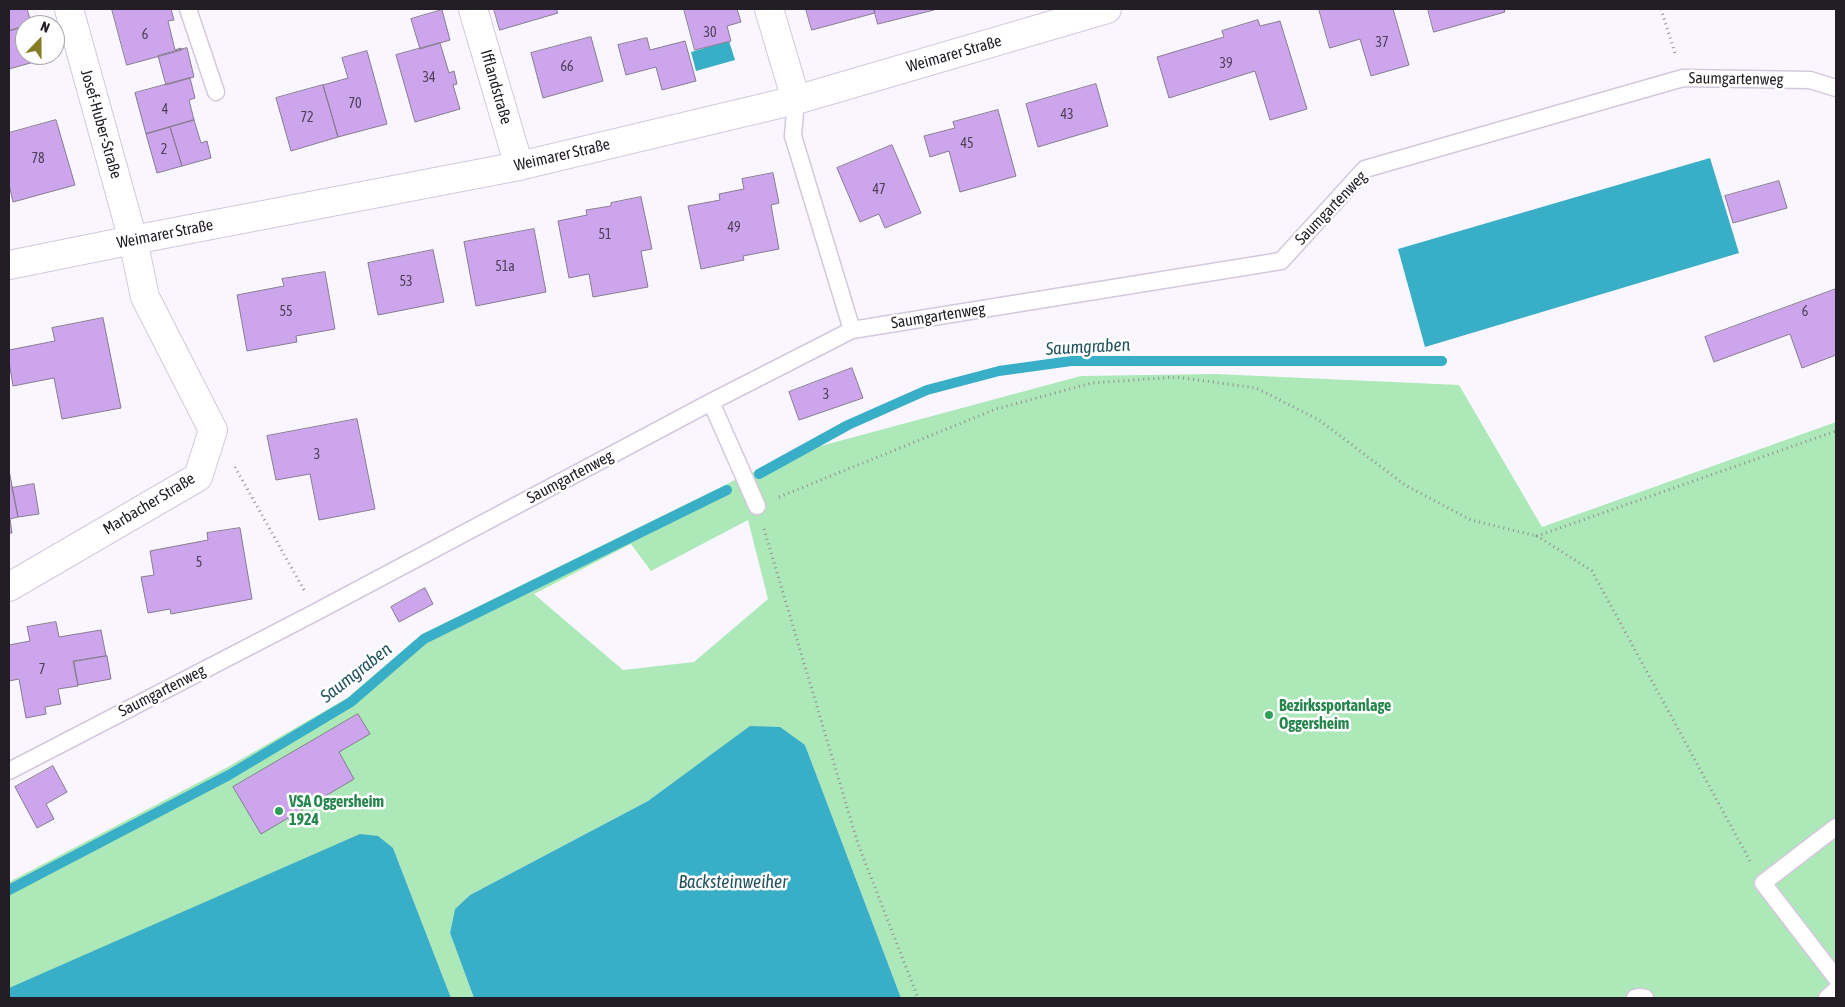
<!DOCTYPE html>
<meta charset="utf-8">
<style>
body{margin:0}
#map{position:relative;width:1845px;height:1007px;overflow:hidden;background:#faf6ff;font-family:"Asap Condensed",sans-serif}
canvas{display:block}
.frame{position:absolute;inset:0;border:10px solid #231e26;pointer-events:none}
.north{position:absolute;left:15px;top:15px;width:50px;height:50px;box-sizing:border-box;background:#fff;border:1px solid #a7a5a8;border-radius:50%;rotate:22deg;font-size:14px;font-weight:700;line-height:20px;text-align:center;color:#231e26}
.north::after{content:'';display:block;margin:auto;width:18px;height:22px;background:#857d24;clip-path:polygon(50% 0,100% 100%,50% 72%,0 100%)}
</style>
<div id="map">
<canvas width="1845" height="1007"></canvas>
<div class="frame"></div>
<div class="north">N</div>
</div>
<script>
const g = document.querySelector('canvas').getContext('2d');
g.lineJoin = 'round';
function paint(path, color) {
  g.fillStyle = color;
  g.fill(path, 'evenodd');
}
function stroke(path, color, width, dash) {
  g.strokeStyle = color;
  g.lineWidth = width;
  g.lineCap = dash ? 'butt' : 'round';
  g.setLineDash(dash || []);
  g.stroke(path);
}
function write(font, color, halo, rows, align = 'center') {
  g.font = font + ' "Asap Condensed",sans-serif';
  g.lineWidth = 5;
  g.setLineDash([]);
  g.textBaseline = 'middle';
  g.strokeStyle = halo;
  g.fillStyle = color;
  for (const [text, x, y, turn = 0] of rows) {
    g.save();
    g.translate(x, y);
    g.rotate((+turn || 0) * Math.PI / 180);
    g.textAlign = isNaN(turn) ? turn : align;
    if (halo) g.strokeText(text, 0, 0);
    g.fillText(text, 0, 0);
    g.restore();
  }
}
paint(new Path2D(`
 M1215 374 1459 385 1542 527 1836 422V998H901L805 745 751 726 648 801 470 895 455 909 450 933 474 998H451L393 848 9 988V882L226 768 347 698 422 634 737 479 802 451 1081 376ZM748 520 768 599 694 662 623 670 534 594 631 544 651 571Z`), '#ace8b8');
paint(new Path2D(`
 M729 41 735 60 696 71 691 52Z
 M1710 158 1739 253 1425 347 1398 249Z
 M750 726 780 727 805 745 901 998H474L450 933 455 909 470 895 648 801Z
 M360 834 378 836 393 848 451 998H9V988Z`), '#38aec7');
stroke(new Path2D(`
 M759 474 848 425 927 390 999 371 1071 361H1442
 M9 890 229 775 351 702 424 639 727 490`), '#38aec7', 10);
const building = new Path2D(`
 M9 9H27L32 25H25V26L9 31Z
 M112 9H171L174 20 168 21 175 50 181 48 182 50 127 65Z
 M494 9H556L558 13 500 30Z
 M684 9H737L741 22 727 26 731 41 695 50Z
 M806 9H874L875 13 812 30Z
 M874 9H933L934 10 878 24Z
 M1319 9H1393L1409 65 1371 76 1360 39 1330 48Z
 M1428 9H1504L1505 12 1434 32Z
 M442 10 450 40 420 49 411 19Z
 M1258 20 1260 26 1280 21 1307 109 1270 120 1255 71 1169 98 1157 57 1224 37 1222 31Z
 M25 26V55H40L41 60 9 69V31Z
 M591 37 603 81 543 98 531 53Z
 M647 38 650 50 685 41 696 81 662 90 656 67 626 75 618 45Z
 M440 43 449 73 454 71 457 84 453 85 460 109 415 122 396 55Z
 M187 48 194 77 166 85 158 56Z
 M367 51 387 124 338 137 323 85 348 78 342 58Z
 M190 78 195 98 189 100 194 120 146 134 135 93Z
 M1096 84 1108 126 1038 147 1026 104Z
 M323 85 338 137 291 151 276 98Z
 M998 110 1016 176 960 192 949 151 930 157 924 136 955 128 953 122Z
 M56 120 75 185 13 202 9 184V133Z
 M194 120 201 143 207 141 211 158 182 166 170 127Z
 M170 127 182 166 157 173 146 134Z
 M892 145 921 213 885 228 879 214 860 222 837 168Z
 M773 173 779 203 771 205 779 249 743 256 744 260 701 269 688 206 720 200 719 194 744 189 742 179Z
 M1779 181 1787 208 1733 223 1725 196Z
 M641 197 652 249 641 251 648 287 593 297 589 274 569 278 558 221 587 215 586 210 611 206V203Z
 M534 229 546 292 476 306 464 242Z
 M433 250 444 302 378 315 368 263Z
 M325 272 335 329 296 336 297 342 247 351 237 295 284 286 282 279Z
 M1836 289V355L1802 368 1790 334 1714 362 1705 337Z
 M103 318 121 408 62 419 54 378 13 386 9 362V350L55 341 52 328Z
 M852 368 863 398 799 420 789 392Z
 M357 419 375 509 319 520 310 474 276 480 267 436Z
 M9 470 18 517 10 519 12 533H9Z
 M34 484 39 514 18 517 12 488Z
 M240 528 252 599 171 614 170 609 148 613 141 577 154 575 150 551 208 540 207 533Z
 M425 588 433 604 399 622 391 607Z
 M56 622 59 637 101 630 106 656 73 661 78 686 58 689 61 704 45 707 46 714 26 718 19 679 9 681V645L30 641 27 627Z
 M107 656 111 679 78 685 74 662Z
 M358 714 370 734 339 752 354 779 261 834 233 787Z
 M53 766 67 792 46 804 54 819 37 828 15 787Z`);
paint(building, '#cda5ec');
stroke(building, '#877c90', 1);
const lane = new Path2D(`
 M188 9 216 92
 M796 100 793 136 852 330
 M711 402 757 506
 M9 771 316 612 711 402 852 330 1281 261 1365 169 1683 78 1810 80 1836 88
 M1836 827 1763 883 1836 978
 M1635 998 1639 997 1645 998
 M1827 998 1836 990`);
const street = new Path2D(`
 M473 9 519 166
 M769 9 796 100
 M9 265 133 240 519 166 796 100 1107 9
 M9 587 198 477 213 430 145 297 133 240 69 9`);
stroke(lane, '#d3c8dd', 19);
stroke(street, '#d3c8dd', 30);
stroke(new Path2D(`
 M1661 9 1675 53
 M235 467 304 590
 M779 497 996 409 1092 383 1176 377 1256 388 1319 420 1405 485 1471 520 1537 536
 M764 529 858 844 918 998
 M1750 861 1592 571 1537 536 1836 431`), '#938f97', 3, [1, 4]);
stroke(lane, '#fff', 16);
stroke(street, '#fff', 28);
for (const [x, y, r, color] of [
 [1269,715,5,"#2e9e5b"],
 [279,811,5,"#2e9e5b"]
]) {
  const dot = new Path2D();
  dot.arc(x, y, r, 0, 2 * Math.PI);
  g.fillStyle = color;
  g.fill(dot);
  stroke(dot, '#fff', 2);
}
write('14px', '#4e4058', null, [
 ["30",710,33],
 ["6",145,35],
 ["37",1382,43],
 ["39",1226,64],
 ["66",567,67],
 ["34",429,78],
 ["70",355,104],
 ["4",165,110],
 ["43",1067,115],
 ["72",307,118],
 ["45",967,144],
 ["2",164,150],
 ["78",38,159],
 ["47",879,190],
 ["49",734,228],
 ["51",605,235],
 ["51a",505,267],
 ["53",406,282],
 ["55",286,312],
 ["6",1805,312],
 ["3",826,395],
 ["3",317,455],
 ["5",199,563],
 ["7",42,670]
]);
write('16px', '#231e26', '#fff', [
 ["Weimarer Straße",954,54,-16],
 ["Saumgartenweg",1736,79,1],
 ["Ifflandstraße",496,87,74],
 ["Josef-Huber-Straße",101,124,74],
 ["Weimarer Straße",562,155,-13],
 ["Saumgartenweg",1331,208,-46],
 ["Weimarer Straße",165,234,-11],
 ["Saumgartenweg",938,316,-9],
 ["Saumgartenweg",570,477,-28],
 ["Marbacher Straße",149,504,-31],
 ["Saumgartenweg",162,691,-27]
]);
write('bold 16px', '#27864d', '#fff', [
 ["Bezirkssportanlage",1279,706],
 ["Oggersheim",1279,724],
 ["VSA Oggersheim",289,802],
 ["1924",289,820]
], 'left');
write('italic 18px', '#23535f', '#fff', [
 ["Saumgraben",1088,347,-3],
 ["Saumgraben",356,673,-38],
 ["Backsteinweiher",733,882]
]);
</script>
